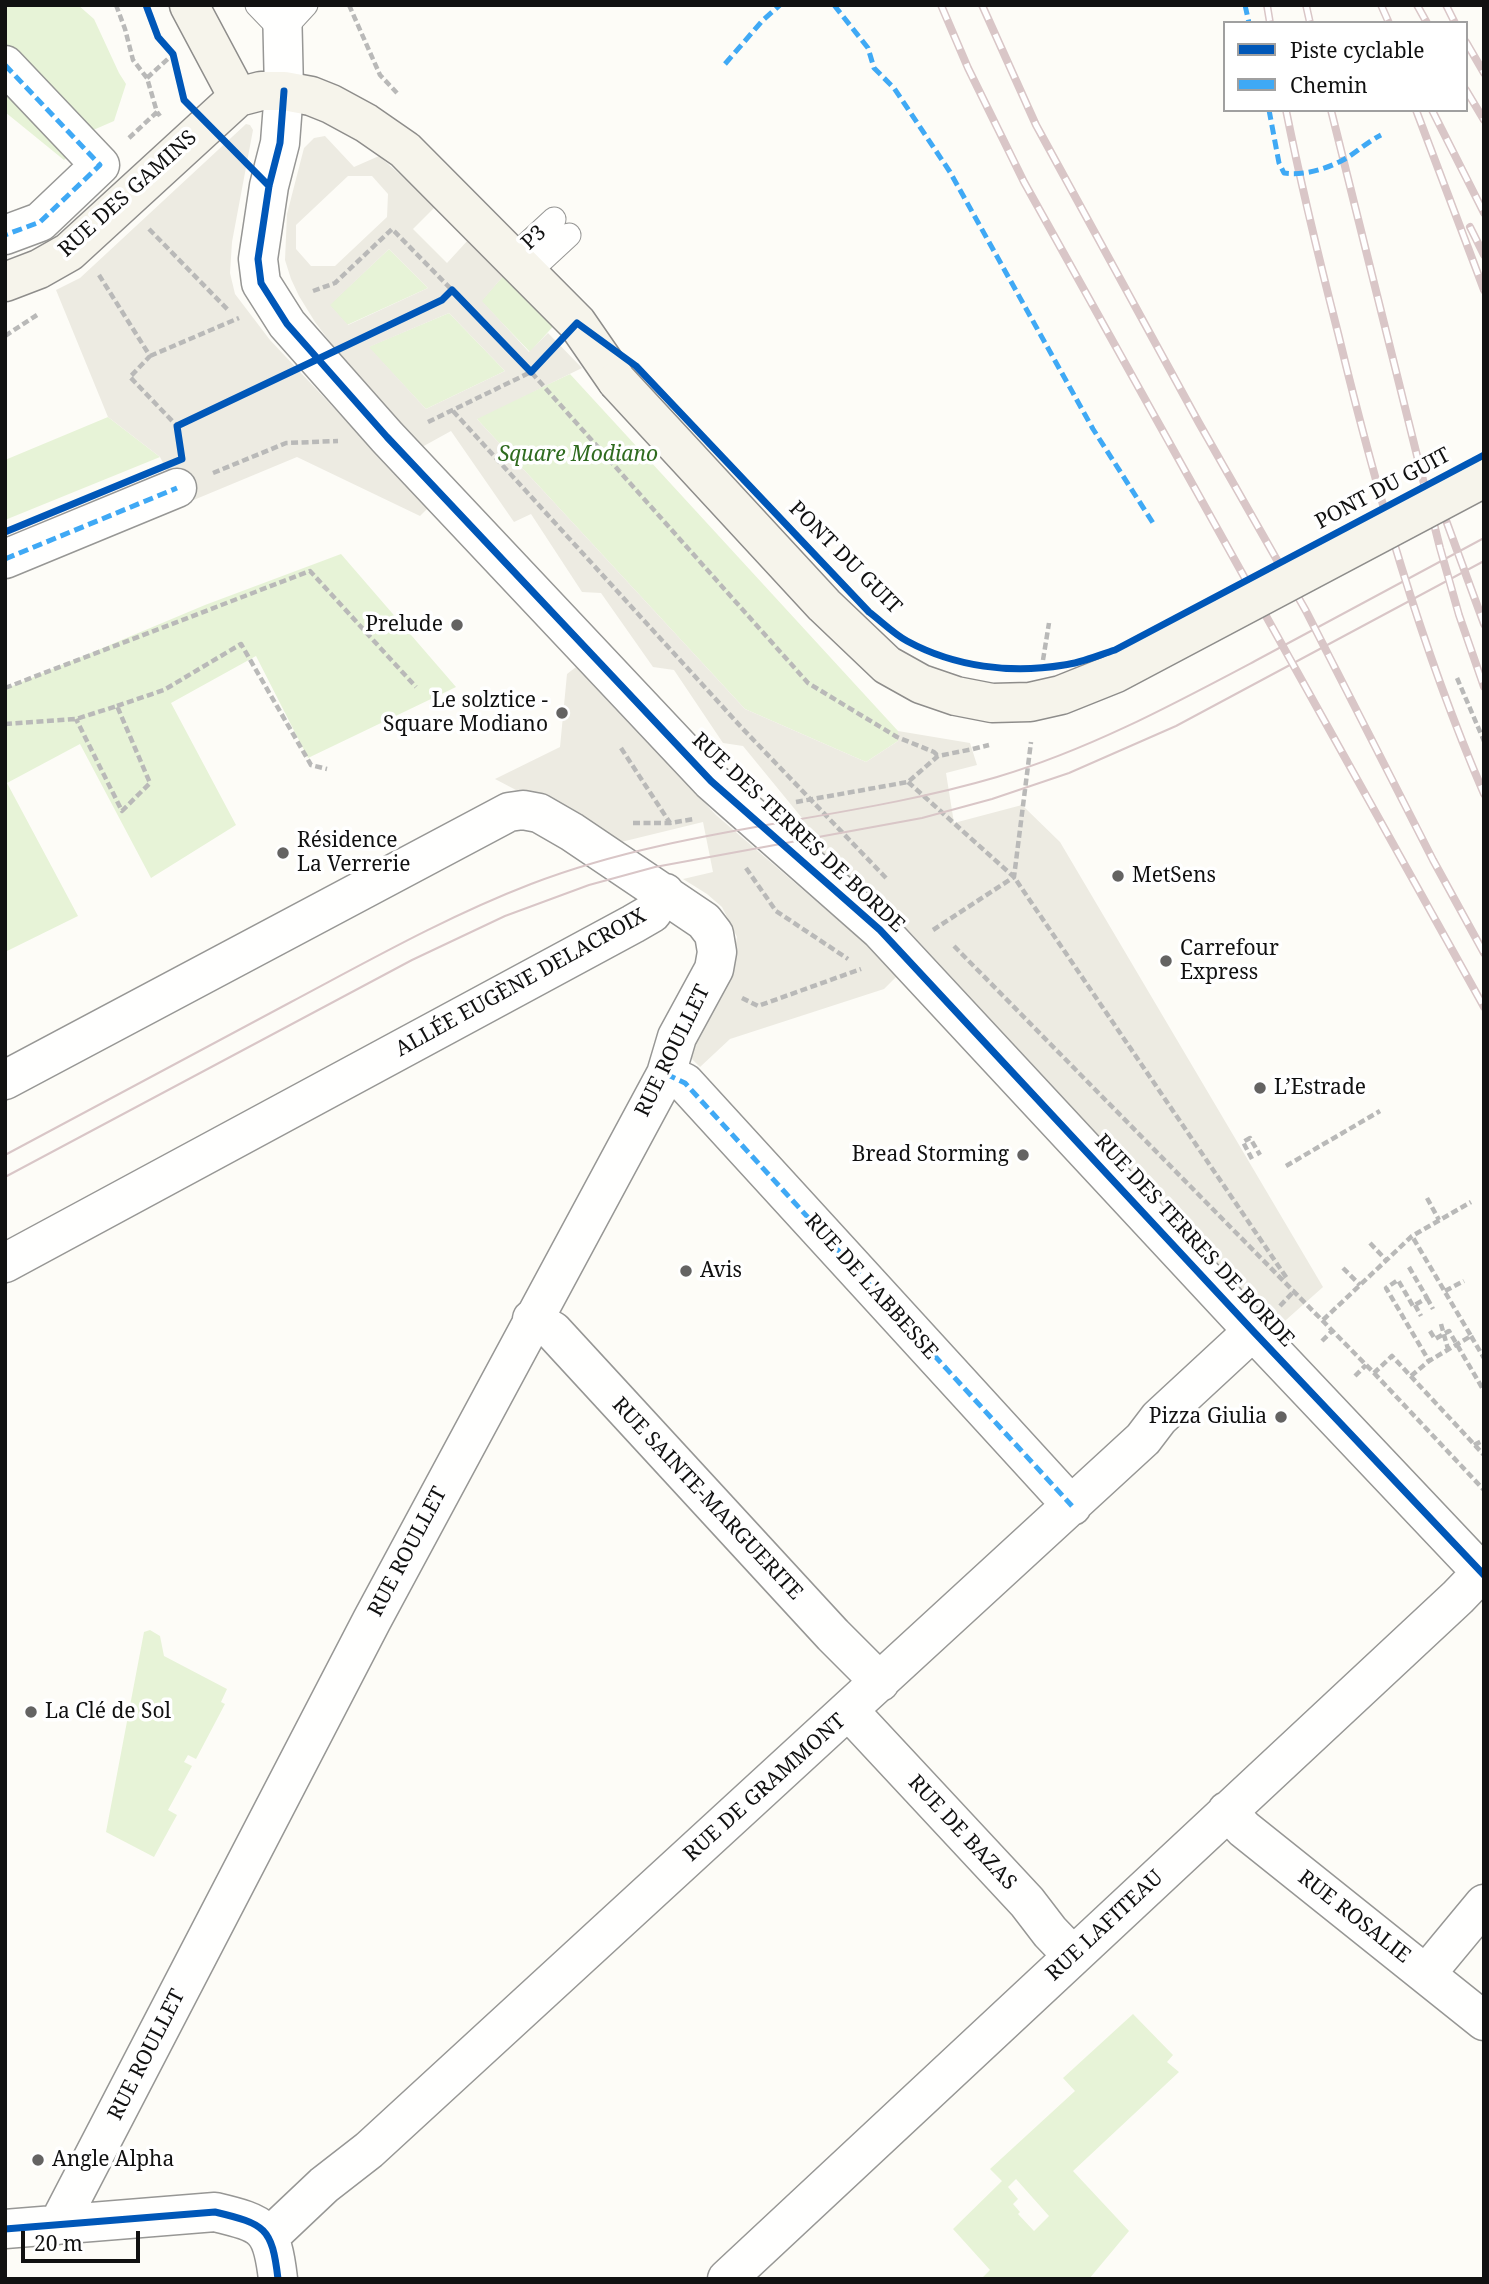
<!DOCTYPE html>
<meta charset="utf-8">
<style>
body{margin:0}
#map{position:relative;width:1489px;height:2284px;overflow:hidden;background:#fdfcf7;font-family:"Noto Serif",serif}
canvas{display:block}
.frame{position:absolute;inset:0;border:7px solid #111;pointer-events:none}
.legend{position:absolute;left:1223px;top:21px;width:245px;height:91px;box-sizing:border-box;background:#fff;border:2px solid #a0a0a0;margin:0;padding:9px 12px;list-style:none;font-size:21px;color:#111}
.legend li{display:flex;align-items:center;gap:14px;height:35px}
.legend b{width:35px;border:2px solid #a0a0a0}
.scale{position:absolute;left:21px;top:2231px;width:119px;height:32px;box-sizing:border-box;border:4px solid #111;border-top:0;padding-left:9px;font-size:21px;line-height:24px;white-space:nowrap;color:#111;-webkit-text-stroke:5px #fff;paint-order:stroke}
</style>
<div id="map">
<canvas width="1489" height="2284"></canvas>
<div class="frame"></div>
<ul class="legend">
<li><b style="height:9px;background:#0057b8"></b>Piste cyclable</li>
<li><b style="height:9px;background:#3fa9f5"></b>Chemin</li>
</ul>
<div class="scale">20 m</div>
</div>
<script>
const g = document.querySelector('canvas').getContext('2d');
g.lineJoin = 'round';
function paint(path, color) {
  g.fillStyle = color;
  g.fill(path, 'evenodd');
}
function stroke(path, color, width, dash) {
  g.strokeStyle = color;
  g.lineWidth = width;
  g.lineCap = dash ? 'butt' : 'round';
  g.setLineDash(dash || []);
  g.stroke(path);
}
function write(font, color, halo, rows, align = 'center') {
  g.font = font + ' "Noto Serif",serif';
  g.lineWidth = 7;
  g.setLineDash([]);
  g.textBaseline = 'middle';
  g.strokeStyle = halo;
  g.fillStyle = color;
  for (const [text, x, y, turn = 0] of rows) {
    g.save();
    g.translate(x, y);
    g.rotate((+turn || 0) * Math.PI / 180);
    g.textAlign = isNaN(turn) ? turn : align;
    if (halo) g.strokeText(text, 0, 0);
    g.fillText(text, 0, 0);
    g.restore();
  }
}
paint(new Path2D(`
 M5 5H78L94 19 119 73 126 84 114 121 84 134 5 49Z
 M5 85 70 154 64 160 5 112Z
 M389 249 428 288 347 325 329 305Z
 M505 274 557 322 530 352 481 301Z
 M449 313 505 371 426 409 368 347Z
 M570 374 898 731V741L866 762 745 709 476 418Z
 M108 417 160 457 5 520V460Z
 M341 554 456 687 308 758 256 656 171 703 236 825 151 878 80 744 7 783 78 916 5 952V689L205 605Z
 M150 1630 160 1636 164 1656 227 1689 221 1702 225 1704 196 1759 188 1755 184 1762 192 1766 168 1810 177 1815 154 1857 106 1832 144 1632Z
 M1133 2014 1173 2055 1167 2062 1179 2072 1073 2171 1129 2231 1089 2279H981L990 2270 953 2229 1002 2181 990 2169 1075 2091 1063 2078ZM1016 2179 1049 2216 1034 2231 1018 2214 1020 2212 1013 2204 1018 2199 1008 2187Z`), '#e7f3d7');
paint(new Path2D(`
 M246 124 250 125 253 130 232 242 230 273 235 294 270 340 428 508 420 516 297 457 184 504 160 457 108 417 56 290 80 278Z
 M325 136 354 167 379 156 436 206 413 229 447 263 469 239 505 274 482 301 529 352 548 333 582 368 477 419 745 709 866 762 898 741V731L970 743 977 765 946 773 954 823 1022 805 1060 842 1323 1287 1277 1328 897 918 796 830 802 818 743 746 723 743 674 670 653 667 601 593 582 592 531 514 514 522 451 431 422 447 336 350 315 322 299 296 291 279 285 260 287 214 304 148 314 138ZM348 176H372L388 194 387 217 335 266H311L296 249V225ZM389 249 428 288 348 325 330 305ZM449 313 505 371 426 409 369 347Z
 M576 667 716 815 867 945 897 976 884 989 730 1039 700 1067 690 1057 689 1048 732 963 737 937 722 907 707 894 683 879 713 872 703 822 617 843 495 779 560 747 567 674Z`), '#edebe2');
const lane = new Path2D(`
 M257 5 282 31 306 5
 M513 257 554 219
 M528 273 569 235`);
const street = new Path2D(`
 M282 5 284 91 280 143 269 186 258 259 261 283 287 324 387 437 711 781 880 930 1253 1331 1484 1575
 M5 65 100 165 40 222 5 235
 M5 559 177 488
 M666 1074 685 1083 1072 1506
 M5 1080 509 812 523 810 539 813 572 832 704 921 714 934 717 952 714 969 677 1037 666 1074 372 1620 58 2225
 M5 1263 633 924 652 913 665 893
 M532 1319 553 1331 833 1635 880 1682
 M849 1711 1027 1902 1050 1932 1073 1956
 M1227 1811 1244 1829 1484 2021
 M1426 1974 1484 1904
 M5 2229 215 2212C265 2224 272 2227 278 2279
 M269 2237 324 2185 369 2150 1143 1439 1159 1418 1253 1331
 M727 2279 1458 1597 1482 1572`);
const secondary = new Path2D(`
 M189 5 238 97
 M5 282 39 269 69 252 238 97 261 91H284L311 96 331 104 366 123 405 150 577 323 617 381`);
stroke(lane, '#979795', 25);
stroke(street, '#979795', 41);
stroke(secondary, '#8e8d8b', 41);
stroke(new Path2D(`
 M116 5 125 29 133 60 147 78 157 112 160 116
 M349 5 380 75 397 93
 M147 78 172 55
 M129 138 157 112
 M149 229 229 311
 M99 275 150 356 130 377 177 426
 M313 291 335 283 392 229 452 290
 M5 336 37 315
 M355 341 442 300 452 290 531 372 549 352
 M150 356 239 318
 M453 411 742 728 886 878
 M428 422 531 372 808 683 897 737 934 752 938 756
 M181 449 177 426 281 376
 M213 473 286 443 338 441
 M1043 660 1049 623
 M1457 678 1484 741
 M5 688 310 571 416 687
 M117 706 164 690 241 644 311 765 327 769
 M5 724 76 719 117 706 150 783 122 811 76 719
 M621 748 670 823
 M908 782 1014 877 1288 1280
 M796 802 908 782 938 756 973 749
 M633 823H670L694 819
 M746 868 776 911 848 959
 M933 930 1014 877 1031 742
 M954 946 1374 1373 1392 1356 1484 1455
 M742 998 758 1006 861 969
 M1252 1159 1243 1142 1250 1138 1260 1155
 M1286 1166 1380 1111
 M1427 1198 1439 1220
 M1370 1243 1386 1260
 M1409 1267 1427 1298 1413 1306 1398 1280 1386 1288 1429 1361
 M1343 1268 1360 1285
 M1445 1291 1464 1281
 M1427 1298 1433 1309
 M1415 1305 1421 1316
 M1280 1306 1295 1290
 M1323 1320 1412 1236 1471 1202
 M1441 1324 1448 1349
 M1430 1331 1435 1339 1449 1331 1484 1391
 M1471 1336 1484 1358
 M1322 1341 1333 1330
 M1374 1373 1484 1490
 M1355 1376 1366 1365
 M1411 1376 1429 1361 1471 1336 1412 1236
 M1474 1445 1484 1440`), '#b9b9b8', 4.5, [7, 3.5]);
stroke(lane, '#fffffe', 23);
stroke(street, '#fffffe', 38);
stroke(secondary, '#f6f4eb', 38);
stroke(new Path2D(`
 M5 1155C101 1104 196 1053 291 1002 370 960 448 916 531 884 681 826 844 822 997 777 1088 750 1172 705 1255 661 1331 620 1408 579 1484 538
 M5 1177 412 960 505 916 589 885 655 867 922 818 992 799 1069 773 1176 726 1484 561`), '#d9c6c7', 2);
const rail = new Path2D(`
 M941 5 968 68 1024 182 1484 1007
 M982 5 1036 125 1199 423 1306 611 1433 860 1484 953
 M1267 5 1270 23
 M1306 5 1310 23
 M1381 5 1389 23
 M1417 5 1427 23
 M1446 5 1455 23
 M1466 42 1484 73
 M1466 90 1484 120
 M1286 110C1301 185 1319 259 1338 333 1376 490 1420 645 1484 794
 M1331 110 1440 548 1459 615 1484 687
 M1416 110 1484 290
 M1432 110 1484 213
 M1470 227 1484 255
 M1436 493 1484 624`);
stroke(rail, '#d9c6c7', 8);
stroke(rail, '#fff', 5, [16]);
const secondaryBridge = new Path2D(`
 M617 381 824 605 887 665 921 684 956 696 992 703 1030 702 1061 695 1116 673 1484 478`);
stroke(secondaryBridge, '#8e8d8b', 41, []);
stroke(new Path2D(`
 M973 749 989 745`), '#b9b9b8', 4.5, [7, 3.5]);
stroke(secondaryBridge, '#f6f4eb', 38);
stroke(new Path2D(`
 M834 5 868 48 874 68 894 88 950 172 1093 429 1153 523
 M1245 5 1249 23
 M725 64 763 20 780 5
 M5 65 100 165 40 222 5 235
 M1269 110 1279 163 1284 173C1303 176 1326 169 1343 160 1356 153 1367 142 1381 135
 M5 559 177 488
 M666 1074 685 1083 1072 1506`), '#3fa9f5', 5, [10, 5]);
stroke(new Path2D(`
 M146 5 158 37 173 54 184 100 269 186
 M284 91 280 143 269 186 258 259 261 283 287 324 387 437 711 781 880 930 1253 1331 1484 1575
 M5 532 182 459 177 426 442 300 452 290 531 372 577 323 636 366 869 612C881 621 894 634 907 641 955 667 1011 674 1064 665 1081 663 1099 655 1115 650L1484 455
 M5 2229 215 2212C265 2224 272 2227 278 2279`), '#0057b8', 7);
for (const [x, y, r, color] of [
 [457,625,7,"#646362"],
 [562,713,7,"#646362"],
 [283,853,7,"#646362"],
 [1118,876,7,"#646362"],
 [1166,961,7,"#646362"],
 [1260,1088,7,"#646362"],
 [1023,1155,7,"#646362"],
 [686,1271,7,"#646362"],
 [1281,1417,7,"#646362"],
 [31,1712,7,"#646362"],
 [38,2160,7,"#646362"]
]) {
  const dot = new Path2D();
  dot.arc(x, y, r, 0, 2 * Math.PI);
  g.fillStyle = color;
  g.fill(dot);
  stroke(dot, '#fff', 2.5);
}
write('21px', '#111', '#fff', [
 ["RUE DES GAMINS",128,194,-42],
 ["P3",534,238,-43],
 ["PONT DU GUIT",1383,489,-28],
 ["PONT DU GUIT",845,558,45],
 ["RUE DES TERRES DE BORDE",798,833,43],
 ["ALLÉE EUGÈNE DELACROIX",521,983,-29],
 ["RUE ROULLET",673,1051,-64],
 ["RUE DES TERRES DE BORDE",1194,1241,47],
 ["RUE DE L'ABBESSE",871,1287,48],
 ["RUE SAINTE-MARGUERITE",707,1499,47],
 ["RUE ROULLET",408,1552,-62],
 ["RUE DE GRAMMONT",765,1788,-42],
 ["RUE DE BAZAS",962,1833,47],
 ["RUE ROSALIE",1354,1917,38],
 ["RUE LAFITEAU",1105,1926,-43],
 ["RUE ROULLET",147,2055,-63]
]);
write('italic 21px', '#2f6b1f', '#fff', [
 ["Square Modiano",578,455]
]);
write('21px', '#111', '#fff', [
 ["Prelude",443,625,"right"],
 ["Le solztice -",548,701,"right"],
 ["Square Modiano",548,725,"right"],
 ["Résidence",297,841],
 ["La Verrerie",297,865],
 ["MetSens",1132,876],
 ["Carrefour",1180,949],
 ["Express",1180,973],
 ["L’Estrade",1274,1088],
 ["Bread Storming",1009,1155,"right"],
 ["Avis",700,1271],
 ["Pizza Giulia",1267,1417,"right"],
 ["La Clé de Sol",45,1712],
 ["Angle Alpha",52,2160]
], 'left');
</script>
